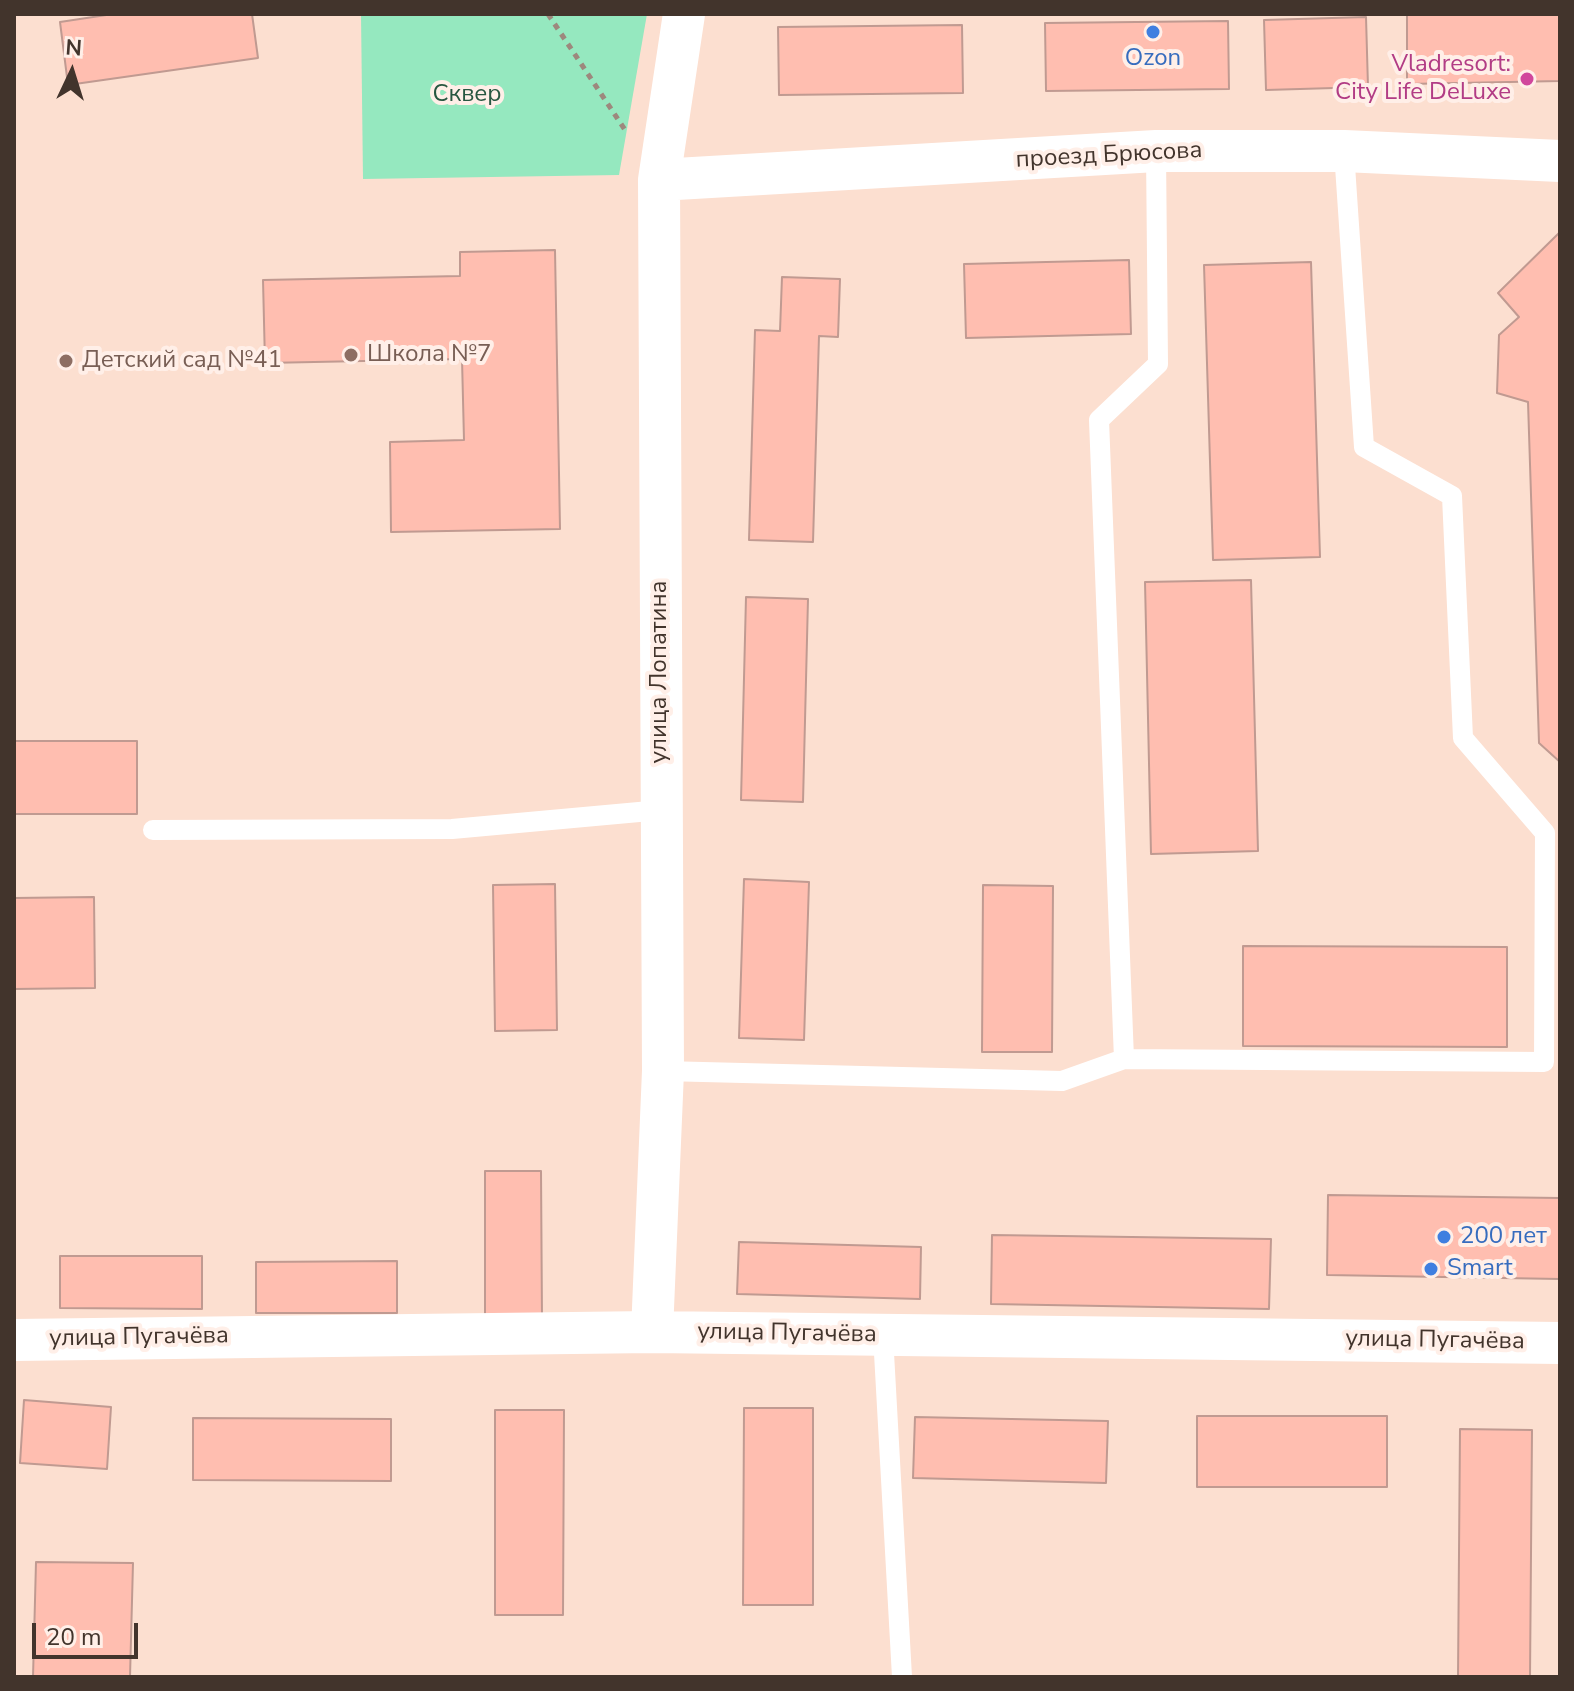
<!DOCTYPE html>
<meta charset="utf-8">
<style>
body{margin:0}
#map{position:relative;width:1574px;height:1691px;overflow:hidden;background:#fcdfd0;font-family:"Nunito Sans",sans-serif}
canvas{display:block}
.frame{position:absolute;inset:0;border:16px solid #42342c;pointer-events:none}
.north{position:absolute;left:32px;top:32px;width:80px;height:80px;-webkit-text-stroke:6px #ffefe8;paint-order:stroke;rotate:4deg;font-size:22px;font-weight:700;line-height:32px;text-align:center;color:#42342c}
.north::after{content:'';display:block;margin:auto;width:28px;height:36px;background:#42342c;clip-path:polygon(50% 0,100% 100%,50% 72%,0 100%)}
.scale{position:absolute;left:32px;top:1623px;width:106px;height:36px;box-sizing:border-box;border:4px solid #42342c;border-top:0;padding-left:10px;font-size:24px;line-height:28px;white-space:nowrap;color:#42342c;-webkit-text-stroke:6px #ffefe8;paint-order:stroke}
</style>
<div id="map">
<canvas width="1574" height="1691"></canvas>
<div class="frame"></div>
<div class="north">N</div>
<div class="scale">20 m</div>
</div>
<script>
const g = document.querySelector('canvas').getContext('2d');
g.lineJoin = 'round';
function paint(path, color) {
  g.fillStyle = color;
  g.fill(path, 'evenodd');
}
function stroke(path, color, width, dash) {
  g.strokeStyle = color;
  g.lineWidth = width;
  g.lineCap = dash ? 'butt' : 'round';
  g.setLineDash(dash || []);
  g.stroke(path);
}
function write(font, color, halo, rows, align = 'center') {
  g.font = font + ' "Nunito Sans",sans-serif';
  g.lineWidth = 8;
  g.setLineDash([]);
  g.textBaseline = 'middle';
  g.strokeStyle = halo;
  g.fillStyle = color;
  for (const [text, x, y, turn = 0] of rows) {
    g.save();
    g.translate(x, y);
    g.rotate((+turn || 0) * Math.PI / 180);
    g.textAlign = isNaN(turn) ? turn : align;
    if (halo) g.strokeText(text, 0, 0);
    g.fillText(text, 0, 0);
    g.restore();
  }
}
paint(new Path2D(`
 M361 14H647L619 175 363 179Z`), '#95e8bf');
const building = new Path2D(`
 M113 14H252L258 58 68 85 60 22Z
 M1560 14V81L1407 84V15Z
 M1366 17 1368 87 1266 90 1264 20Z
 M1228 21 1229 89 1046 91 1045 23Z
 M962 25 963 93 779 95 778 27Z
 M1560 232V762L1539 743 1528 402 1497 393 1499 335 1519 317 1498 293Z
 M555 250 560 529 391 532 390 442 464 440 462 359 265 363 263 280 460 276V252Z
 M1129 260 1131 334 966 338 964 264Z
 M1311 262 1320 557 1213 560 1204 265Z
 M782 277 840 279 838 337 819 336 813 542 749 540 755 330 780 331Z
 M1251 580 1258 851 1151 854 1145 582Z
 M746 597 808 599 803 802 741 800Z
 M14 741H137V814H14Z
 M744 879 809 882 804 1040 739 1038Z
 M555 884 557 1030 495 1031 493 885Z
 M983 885 1053 886 1052 1052H982Z
 M94 897 95 988 14 989V898Z
 M1243 946 1507 947V1047L1243 1046Z
 M485 1171H541L542 1320H485Z
 M1328 1195 1560 1198V1279L1327 1275Z
 M992 1235 1271 1239 1269 1309 991 1304Z
 M739 1242 921 1247 920 1299 737 1294Z
 M60 1256H202V1309L60 1308Z
 M397 1261V1313H256V1262Z
 M24 1400 111 1407 107 1469 20 1463Z
 M744 1408H813V1605H743Z
 M495 1410H564L563 1615H495Z
 M1197 1416H1387V1487H1197Z
 M915 1417 1108 1421 1106 1483 913 1478Z
 M193 1418 391 1419V1481L193 1480Z
 M1460 1429 1532 1430 1530 1677H1458Z
 M36 1562 133 1563 130 1677H33Z`);
paint(building, '#ffbeb0');
stroke(building, '#c09a91', 2);
stroke(new Path2D(`
 M548 14 627 133`), '#9d887d', 5, [6, 6]);
stroke(new Path2D(`
 M153 830 452 829 661 810
 M1124 1059 1544 1062 1545 833 1463 738 1452 496 1364 447 1344 151
 M663 1071 1062 1081 1124 1059 1099 420 1158 364 1156 151
 M883 1335 902 1677`), '#fff', 20);
stroke(new Path2D(`
 M659 180 1156 151H1344L1560 161
 M652 1332 663 1071 659 180 684 14
 M14 1340 652 1332 1560 1343`), '#fff', 42);
for (const [x, y, r, color] of [
 [1153,32,8,"#3f7fe0"],
 [1527,79,8,"#d1479c"],
 [351,355,8,"#8d6e63"],
 [66,361,8,"#8d6e63"],
 [1444,1237,8,"#3f7fe0"],
 [1431,1269,8,"#3f7fe0"]
]) {
  const dot = new Path2D();
  dot.arc(x, y, r, 0, 2 * Math.PI);
  g.fillStyle = color;
  g.fill(dot);
  stroke(dot, '#ffefe8', 3);
}
write('24px', '#366cbe', '#ffefe8', [
 ["Ozon",1153,59,"center"],
 ["200 лет",1460,1237],
 ["Smart",1447,1269]
], 'left');
write('24px', '#b23c85', '#ffefe8', [
 ["Vladresort:",1511,65],
 ["City Life DeLuxe",1511,93]
], 'right');
write('24px', '#285741', '#ffefe8', [
 ["Сквер",467,95]
]);
write('24px', '#42342c', '#ffefe8', [
 ["проезд Брюсова",1109,156,-3],
 ["улица Лопатина",660,672,-90],
 ["улица Пугачёва",787,1334,1],
 ["улица Пугачёва",139,1338,-1],
 ["улица Пугачёва",1435,1341,1]
]);
write('24px', '#785e54', '#ffefe8', [
 ["Школа №7",367,355],
 ["Детский сад №41",82,361]
], 'left');
</script>
